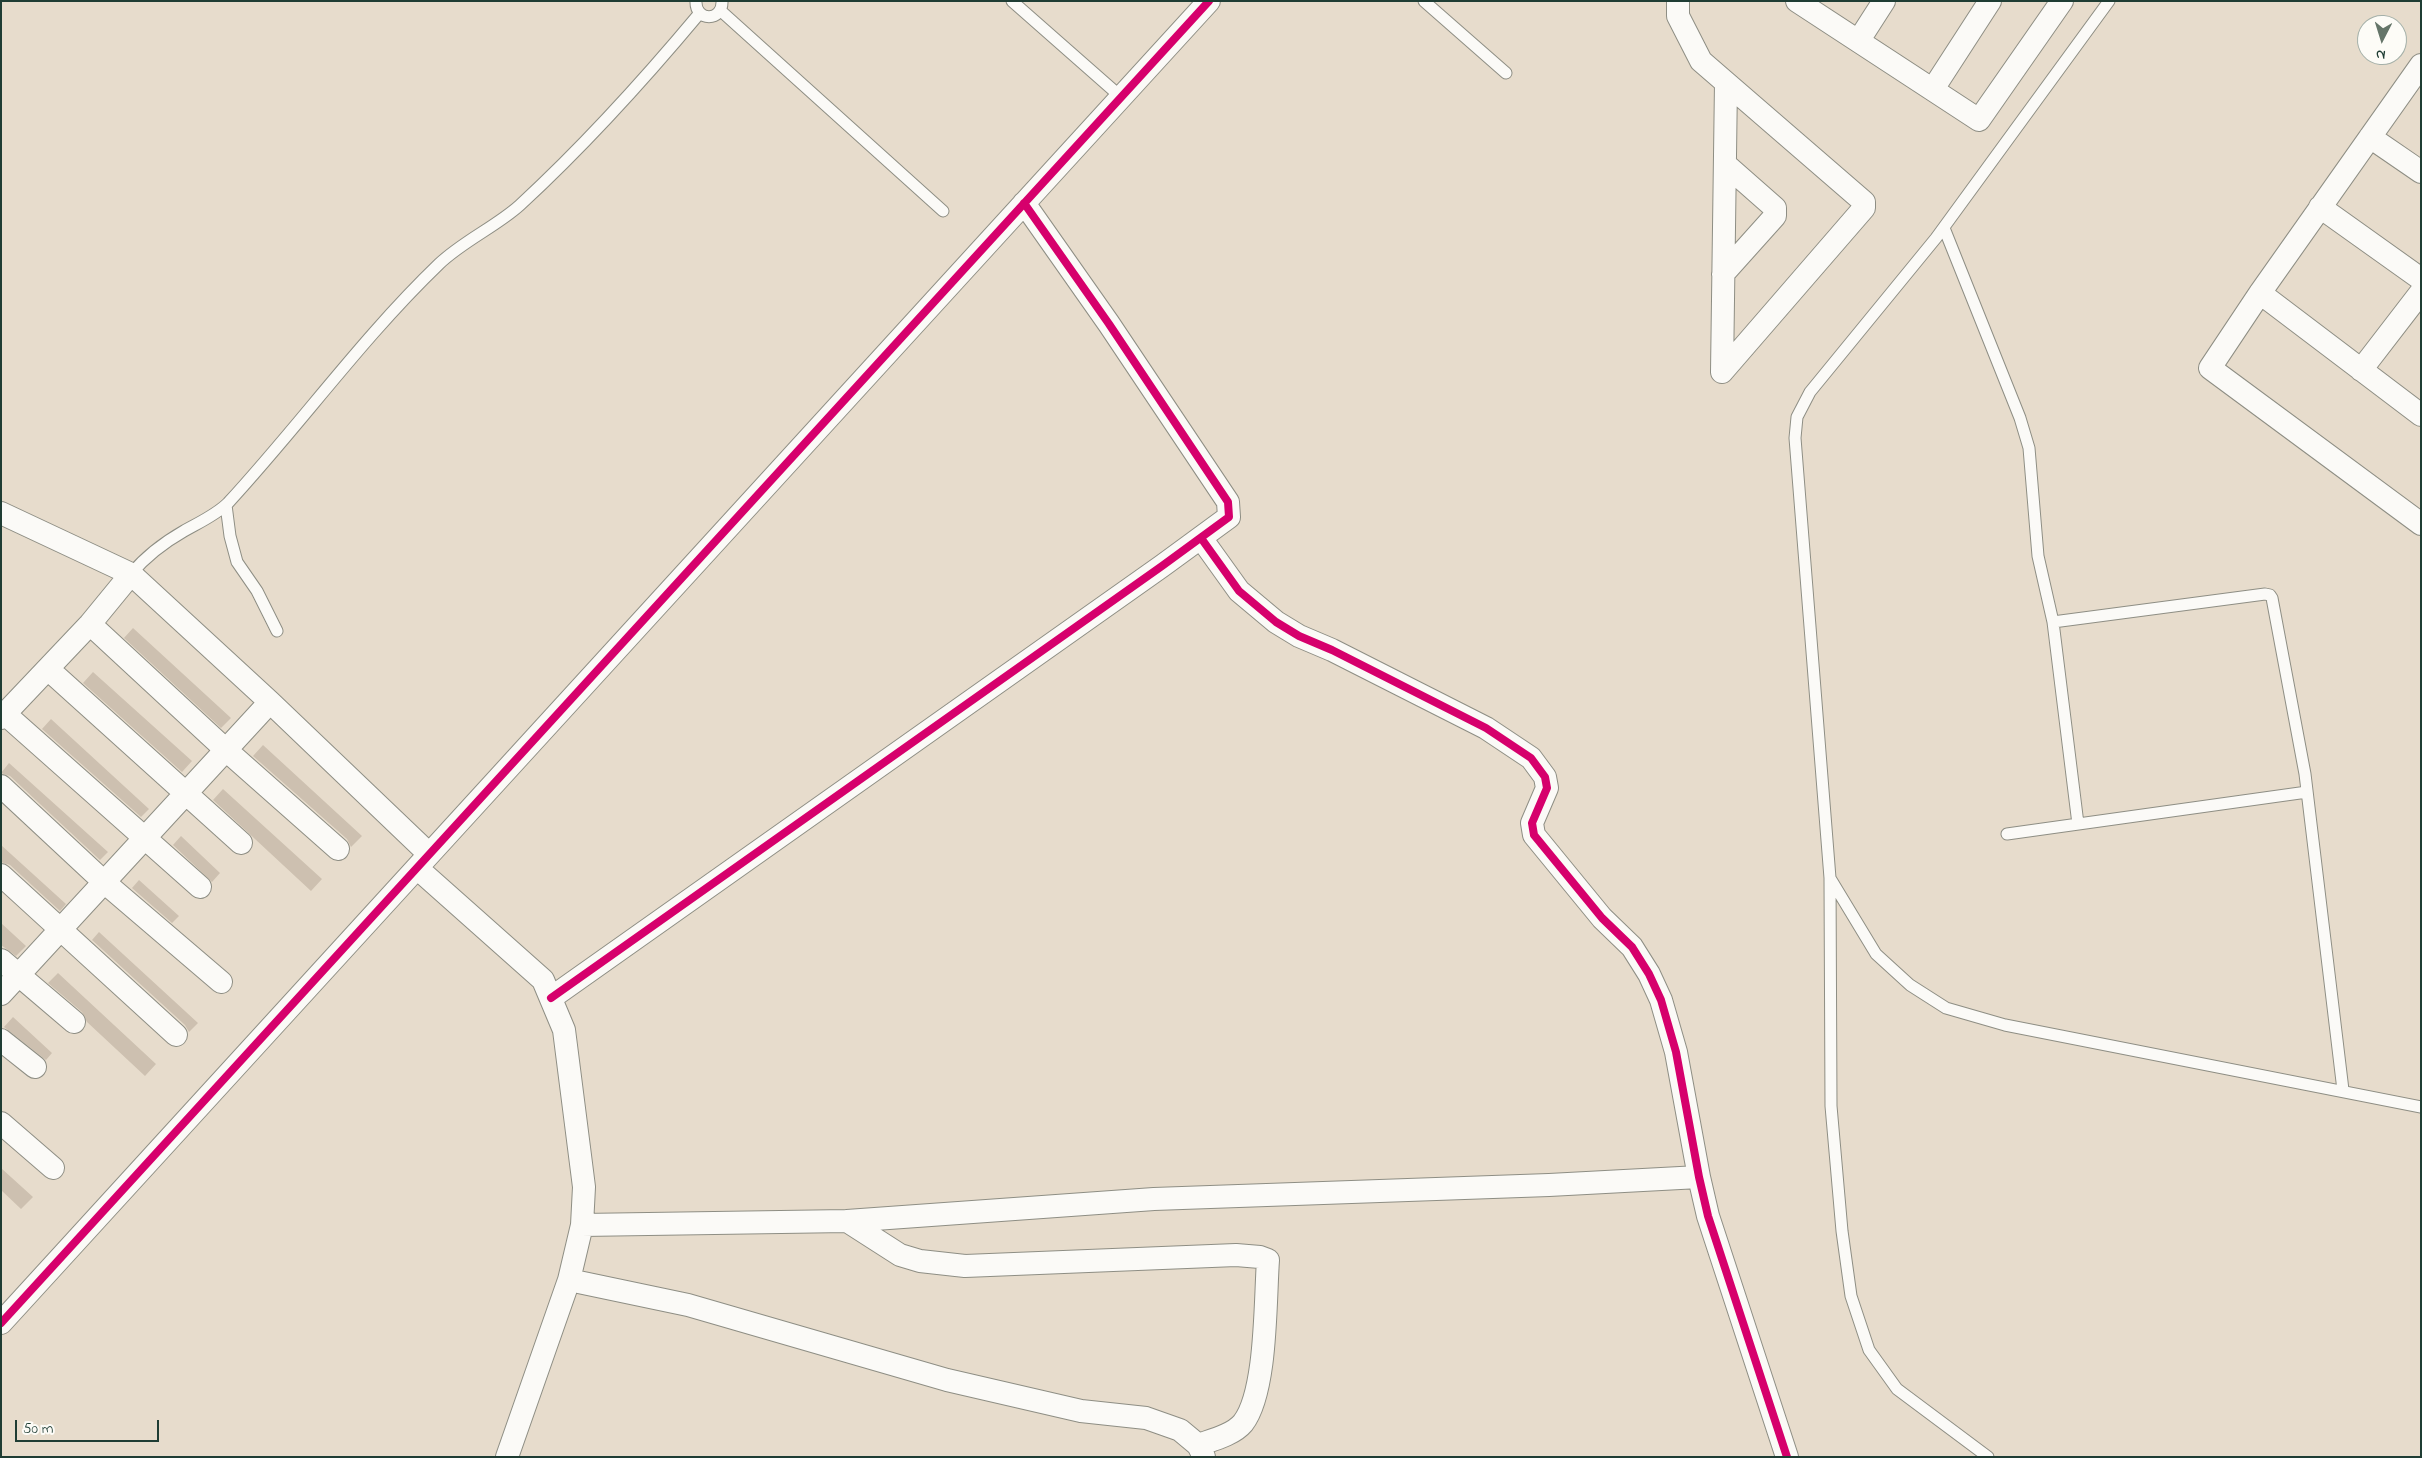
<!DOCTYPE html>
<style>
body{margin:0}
#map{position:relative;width:2422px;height:1458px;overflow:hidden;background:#e7dccc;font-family:"Indie Flower",sans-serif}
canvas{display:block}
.frame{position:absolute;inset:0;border:2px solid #1f3d34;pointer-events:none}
.north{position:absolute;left:2357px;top:15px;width:50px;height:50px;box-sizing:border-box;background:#fdfcf7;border:1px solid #a4b0a9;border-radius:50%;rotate:185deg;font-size:14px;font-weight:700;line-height:20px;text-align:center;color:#1f3d34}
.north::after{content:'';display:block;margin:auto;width:18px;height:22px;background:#657569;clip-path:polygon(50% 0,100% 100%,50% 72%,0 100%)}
.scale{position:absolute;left:15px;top:1420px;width:144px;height:22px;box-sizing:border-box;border:2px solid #1f3d34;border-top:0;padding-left:6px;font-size:15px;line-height:18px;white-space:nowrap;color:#1f3d34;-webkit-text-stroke:4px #fdfcf7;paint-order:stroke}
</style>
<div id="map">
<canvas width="2422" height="1458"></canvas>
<div class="frame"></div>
<div class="north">N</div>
<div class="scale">50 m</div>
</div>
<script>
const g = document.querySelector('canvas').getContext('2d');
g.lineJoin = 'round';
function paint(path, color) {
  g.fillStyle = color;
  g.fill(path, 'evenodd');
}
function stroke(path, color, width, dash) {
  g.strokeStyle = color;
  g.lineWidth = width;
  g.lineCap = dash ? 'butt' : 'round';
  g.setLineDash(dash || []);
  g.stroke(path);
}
paint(new Path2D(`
 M133 628 231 718 221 728 124 638Z
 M93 672 192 761 182 772 83 683Z
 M51 719 149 809 141 817 42 729Z
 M263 745 362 836 351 847 347 839 253 756Z
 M9 763 108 852 100 860 10 776 1 773Z
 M223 789 322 879 311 891 213 800Z
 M181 836 220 873 212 882 173 845Z
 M1 845 66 904 60 911 10 865 1 862Z
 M139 880 179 916 172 923 132 888Z
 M1 923 26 946 16 956 1 945Z
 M99 932 198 1023 189 1032 185 1025 92 940Z
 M58 973 156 1064 145 1076 87 1022 82 1012 48 983Z
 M13 1017 52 1053 46 1060 4 1027Z
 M1 1168 33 1197 21 1209 1 1190Z`), '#cdc0b0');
const service = new Path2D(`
 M696 1C695 22 723 22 722 1
 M1012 1 1121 97
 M1424 1 1506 73
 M2109 1 1936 238 1810 392 1797 417 1795 438 1830 878 1876 954 1910 985 1946 1008 2005 1025 2421 1107
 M721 11 943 211
 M1944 228 2020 418 2029 448 2038 556 2053 622 2078 824
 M226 505 230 536 237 562 257 591 277 631
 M131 574C146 556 163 543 184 531 198 523 216 515 228 503 300 425 362 338 439 264 463 241 497 226 520 205 585 145 643 81 699 14
 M2053 622 2265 594 2270 595 2272 598 2305 774 2343 1090
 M2007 834 2307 792
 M1830 878 1831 1106 1842 1231 1851 1296 1869 1350 1897 1389 1988 1457`);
const minor = new Path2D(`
 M1678 1V16L1701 61 1864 202V208L1722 372
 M1797 1 1979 120 2062 1
 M1859 40 1884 1
 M2421 65 2260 293 2210 368 2421 524
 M1933 89 1990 1
 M2370 137 2421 172
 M2320 207 2421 279
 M1723 274 1775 216V208L1725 164
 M2260 293 2421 415
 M2361 370 2421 292
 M1722 372 1726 83
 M1 513 131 574
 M1201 538 1239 591 1276 622 1299 636 1332 650 1486 728 1531 758 1545 777 1547 788 1532 823 1534 835 1602 918 1632 947 1649 974 1661 1000 1676 1052 1699 1177 1708 1216 1787 1457
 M90 624 226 750 338 849
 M48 669 241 843
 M5 714 200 887
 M1 718 90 624 131 574 270 702 429 854
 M1 786 104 882 221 982
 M417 868 543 980 564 1030 584 1187 582 1225 569 1280 507 1457
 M1 875 176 1035
 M1 960 74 1022
 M1 994 270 702
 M551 998 1162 566 1229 517 1228 502 1109 324 1024 203
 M1 1040 35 1067
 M1 1123 53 1168
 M847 1221 1154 1199 1549 1185 1699 1177
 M582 1225 847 1221 900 1255 920 1261 965 1266 1236 1255 1260 1257 1268 1260C1265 1301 1267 1392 1243 1423 1233 1435 1212 1440 1198 1445
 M569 1280 688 1305 947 1380 1081 1411 1146 1418 1180 1430 1198 1445 1204 1457
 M1 1323 1209 1`);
stroke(service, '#8e8e84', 13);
stroke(minor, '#8e8e84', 24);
stroke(service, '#fbfaf7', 11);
stroke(minor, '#fbfaf7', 22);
stroke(new Path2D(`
 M1201 538 1239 591 1276 622 1299 636 1332 650 1486 728 1531 758 1545 777 1547 788 1532 823 1534 835 1602 918 1632 947 1649 974 1661 1000 1676 1052 1699 1177 1708 1216 1787 1457
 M551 998 1162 566 1229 517 1228 502 1109 324 1024 203
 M1 1323 1209 1`), '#d6006c', 8);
</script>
